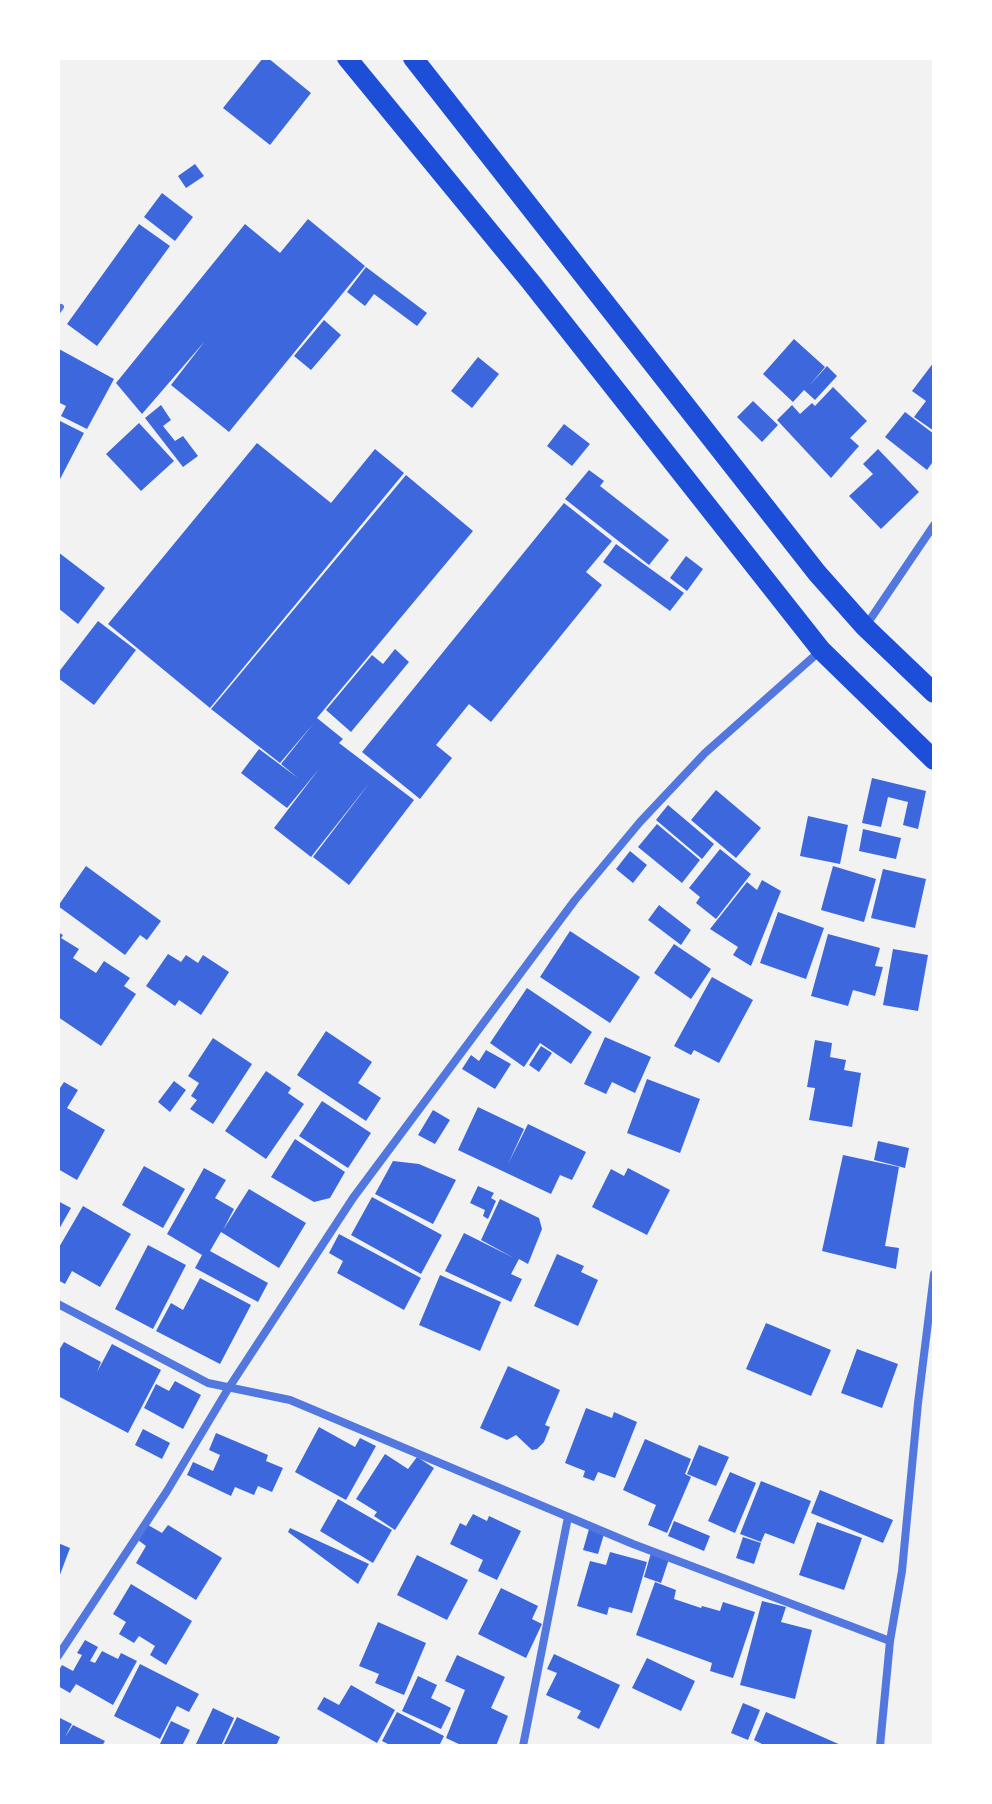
<!DOCTYPE html>
<style>
body{margin:0}
#map{position:relative;width:992px;height:1804px;overflow:hidden;background:#f2f2f2;font-family:"Work Sans",sans-serif}
canvas{display:block}
.frame{position:absolute;inset:0;border:60px solid #fff;pointer-events:none}
</style>
<div id="map">
<canvas width="992" height="1804"></canvas>
<div class="frame"></div>
</div>
<script>
const g = document.querySelector('canvas').getContext('2d');
g.lineJoin = 'round';
function paint(path, color) {
  g.fillStyle = color;
  g.fill(path, 'evenodd');
}
function stroke(path, color, width, dash) {
  g.strokeStyle = color;
  g.lineWidth = width;
  g.lineCap = dash ? 'butt' : 'round';
  g.setLineDash(dash || []);
  g.stroke(path);
}
paint(new Path2D(`
 M263 58H268L311 93 270 145 223 108Z
 M195 164 204 176 186 188 178 176Z
 M162 193 193 217 175 241 144 217Z
 M308 219 365 266 229 432 171 385 205 341 142 414 116 383 245 224 280 253Z
 M139 224 170 246 97 346 67 324Z
 M366 267 427 313 417 326 374 294 365 306 347 292Z
 M324 320 341 335 311 370 294 356Z
 M794 339 825 367 809 386 827 366 837 376 815 400 804 390 793 402 763 374Z
 M59 349 114 379 87 429 61 416 66 406 58 402Z
 M478 357 499 374 472 408 451 391Z
 M934 362V431L914 417 926 401 912 391Z
 M833 387 867 421 850 438 859 446 831 478 777 420 792 405 800 414 812 403 815 406Z
 M753 401 778 425 762 442 737 417Z
 M161 405 171 420 163 426 175 441 183 436 198 456 183 467 145 418Z
 M905 412 934 434V460L927 470 885 437Z
 M58 420 84 433 58 483Z
 M139 423 174 461 141 491 106 454Z
 M564 424 590 444 572 466 547 446Z
 M257 443 331 503 375 449 404 473 210 708 108 624Z
 M878 449 919 492 881 529 849 496 873 474 863 464Z
 M589 470 604 481 600 486 669 540 649 565 565 499Z
 M406 475 473 531 317 718 343 739 339 743 414 800 349 885 313 857 371 781 311 857 274 828 319 769 287 808 241 773 259 749 298 778 281 764 313 724 280 763 211 709Z
 M564 503 612 541 586 572 602 585 491 722 469 704 436 745 452 758 420 799 362 752Z
 M616 544 684 593 670 611 603 562Z
 M58 552 105 588 78 624 58 608Z
 M686 556 703 569 687 591 670 578Z
 M98 621 136 650 94 705 58 678V673Z
 M395 649 409 662 351 732 326 710 372 655 383 664Z
 M872 778 926 791 918 829 903 825 908 802 888 797 881 827 862 823Z
 M716 790 761 828 736 858 691 820Z
 M668 805 714 844 702 859 656 820Z
 M808 816 848 825 840 864 800 856Z
 M657 824 700 860 682 883 638 847Z
 M863 829 901 838 896 859 859 851Z
 M720 849 751 874 716 919 696 903 700 897 689 888Z
 M630 851 647 865 633 883 616 869Z
 M86 866 161 921 147 940 140 935 125 955 58 906Z
 M833 866 876 879 864 922 821 910Z
 M883 869 926 879 915 928 871 918Z
 M762 880 781 891 751 966 733 955 738 947 710 929 747 882 757 890Z
 M659 905 691 930 681 945 648 920Z
 M778 912 824 928 806 979 760 963Z
 M570 931 640 977 610 1023 540 977Z
 M58 932 63 935 61 938 79 949 73 958 96 973 104 961 130 978 124 986 136 994 101 1046 58 1017Z
 M828 934 880 948 875 966 883 967 875 996 853 990 848 1006 811 996Z
 M674 944 711 969 691 999 654 973Z
 M893 949 928 955 918 1011 883 1005Z
 M168 954 181 962 186 955 198 963 203 955 229 972 201 1015 179 1000 175 1006 146 986Z
 M712 977 753 1000 719 1063 694 1050 691 1055 674 1046Z
 M527 988 592 1032 571 1064 540 1043 524 1067 490 1043Z
 M326 1031 372 1062 358 1083 381 1098 366 1121 297 1075Z
 M605 1037 651 1057 635 1093 612 1082 606 1094 584 1084Z
 M213 1038 252 1064 213 1124 190 1109 197 1100 191 1096 199 1083 188 1076Z
 M815 1040 832 1043 830 1057 846 1060 844 1070 861 1073 852 1127 809 1120 815 1088 807 1087Z
 M541 1046 552 1053 539 1072 529 1065Z
 M486 1050 511 1064 495 1089 462 1069 471 1055 479 1061Z
 M266 1071 291 1088 288 1093 304 1104 266 1159 225 1131Z
 M647 1079 700 1099 680 1153 627 1133Z
 M174 1081 186 1090 170 1112 158 1102Z
 M64 1082 78 1090 67 1108 105 1130 77 1180 58 1169V1091Z
 M322 1101 371 1133 348 1168 299 1136Z
 M478 1107 524 1129 508 1164 528 1124 586 1152 572 1180 560 1175 551 1194 458 1150Z
 M433 1110 450 1120 435 1144 418 1135Z
 M295 1139 345 1172 330 1198 314 1202 271 1177Z
 M878 1141 909 1148 905 1168 874 1160Z
 M843 1155 899 1167 885 1246 899 1248 896 1269 822 1251Z
 M393 1161 419 1164 456 1180 433 1224 375 1194Z
 M144 1166 185 1189 163 1228 122 1205Z
 M204 1168 226 1180 215 1198 234 1209 223 1230 249 1189 306 1223 279 1268 221 1232 210 1251 268 1283 258 1302 195 1268 202 1255 167 1234Z
 M628 1168 670 1190 647 1235 592 1207 611 1169 624 1176Z
 M478 1186 494 1193 491 1198 496 1201 488 1219 483 1216 485 1210 470 1203Z
 M372 1197 442 1235 421 1274 351 1235Z
 M500 1199 539 1218 542 1229 528 1264 519 1259 511 1274 522 1279 511 1302 445 1271 464 1233 514 1258 481 1240Z
 M58 1201 71 1208 58 1231Z
 M83 1206 131 1234 100 1287 72 1271 65 1284 58 1280V1249Z
 M339 1234 421 1278 404 1310 337 1273 343 1261 329 1253Z
 M148 1245 186 1265 153 1329 115 1309Z
 M557 1254 584 1266 581 1272 598 1280 578 1326 534 1306Z
 M440 1275 501 1302 480 1351 419 1325Z
 M200 1278 251 1305 220 1364 156 1331 171 1303 183 1310Z
 M766 1323 831 1350 811 1396 746 1369Z
 M64 1342 101 1362 97 1372 112 1344 161 1370 128 1433 58 1396V1352Z
 M857 1349 898 1364 882 1408 841 1393Z
 M508 1366 560 1390 545 1425 550 1427 544 1442 537 1449 532 1450 516 1435 507 1440 480 1428Z
 M175 1381 201 1395 183 1429 144 1408 156 1384 169 1391Z
 M586 1408 612 1418 614 1412 637 1422 615 1478 598 1472 594 1481 583 1477 585 1471 565 1463Z
 M319 1427 355 1447 360 1438 376 1446 346 1500 295 1472Z
 M143 1429 170 1443 162 1459 135 1445Z
 M216 1433 268 1455 266 1461 283 1468 272 1492 258 1486 254 1495 235 1487 231 1496 187 1475 193 1462 213 1471 220 1455 209 1450Z
 M645 1439 691 1459 685 1474 691 1477 667 1533 648 1525 656 1505 623 1490Z
 M699 1445 729 1457 716 1486 687 1474Z
 M385 1454 408 1469 417 1457 434 1468 395 1530 374 1516 377 1512 356 1499Z
 M730 1472 756 1483 735 1533 708 1521Z
 M761 1481 811 1501 794 1544 765 1533 761 1542 740 1534Z
 M820 1490 893 1520 883 1543 811 1513Z
 M338 1499 392 1530 373 1563 320 1531Z
 M473 1514 487 1521 489 1516 521 1531 497 1580 478 1571 483 1560 450 1544 460 1523 466 1526Z
 M674 1521 710 1536 704 1551 668 1536Z
 M817 1522 862 1538 844 1590 799 1575Z
 M148 1525 162 1533 168 1525 222 1558 196 1600 136 1563 146 1546 138 1540Z
 M290 1528 369 1564 358 1584 288 1532Z
 M589 1529 604 1534 598 1554 583 1550Z
 M743 1537 761 1543 754 1564 736 1558Z
 M58 1543 70 1548 58 1580Z
 M610 1552 647 1562 632 1613 609 1607 607 1615 577 1606 590 1561 606 1565Z
 M651 1553 669 1559 661 1583 644 1577Z
 M417 1555 468 1580 447 1620 397 1595Z
 M655 1582 676 1590 674 1599 701 1608 702 1606 720 1611 723 1602 755 1612 733 1678 710 1671 712 1663 636 1635Z
 M131 1584 192 1621 166 1665 150 1655 155 1646 139 1636 134 1643 119 1634 126 1622 113 1614Z
 M501 1588 538 1606 532 1619 542 1624 526 1658 478 1634Z
 M762 1601 786 1607 781 1622 812 1630 795 1699 740 1685Z
 M378 1622 426 1643 404 1695 375 1683 379 1674 359 1666Z
 M85 1640 98 1647 90 1661 95 1663 102 1651 118 1659 121 1653 137 1661 113 1705 76 1684 70 1693 58 1686V1672L62 1665 73 1671 82 1655 77 1653Z
 M554 1654 620 1685 599 1729 577 1718 581 1711 546 1695 557 1673 547 1669Z
 M457 1655 505 1677 491 1708 508 1716 496 1746H463L446 1738 465 1690 445 1681Z
 M647 1658 695 1681 681 1711 632 1688Z
 M140 1664 199 1694 189 1712 177 1706 160 1739 114 1716Z
 M418 1676 437 1685 431 1698 451 1708 441 1729 402 1711Z
 M351 1685 395 1710 377 1743 317 1709 324 1697 339 1705Z
 M743 1703 760 1710 748 1740 731 1733Z
 M213 1708 234 1718 221 1746H201L196 1744Z
 M397 1712 444 1736 439 1746H392L382 1741Z
 M766 1712 843 1746H761L762 1744 754 1740Z
 M58 1717 72 1724 65 1737 73 1725 105 1741 102 1746H58Z
 M237 1717 280 1737 276 1746H223Z
 M171 1721 190 1730 182 1746 160 1744Z`), '#3d67dc');
stroke(new Path2D(`
 M58 311 61 307`), '#5277de', 6);
stroke(new Path2D(`
 M865 627 934 525
 M58 1304 208 1383 290 1400 633 1544 890 1641
 M58 1656 167 1491 228 1389 353 1198 575 900 640 822 705 753 820 651
 M523 1746 568 1517
 M880 1746 890 1641 902 1571 918 1403 934 1274`), '#5277de', 8);
stroke(new Path2D(`
 M347 58 530 281 821 650 934 760
 M413 58 817 573 865 627 934 693`), '#1d4ed8', 20);
</script>
